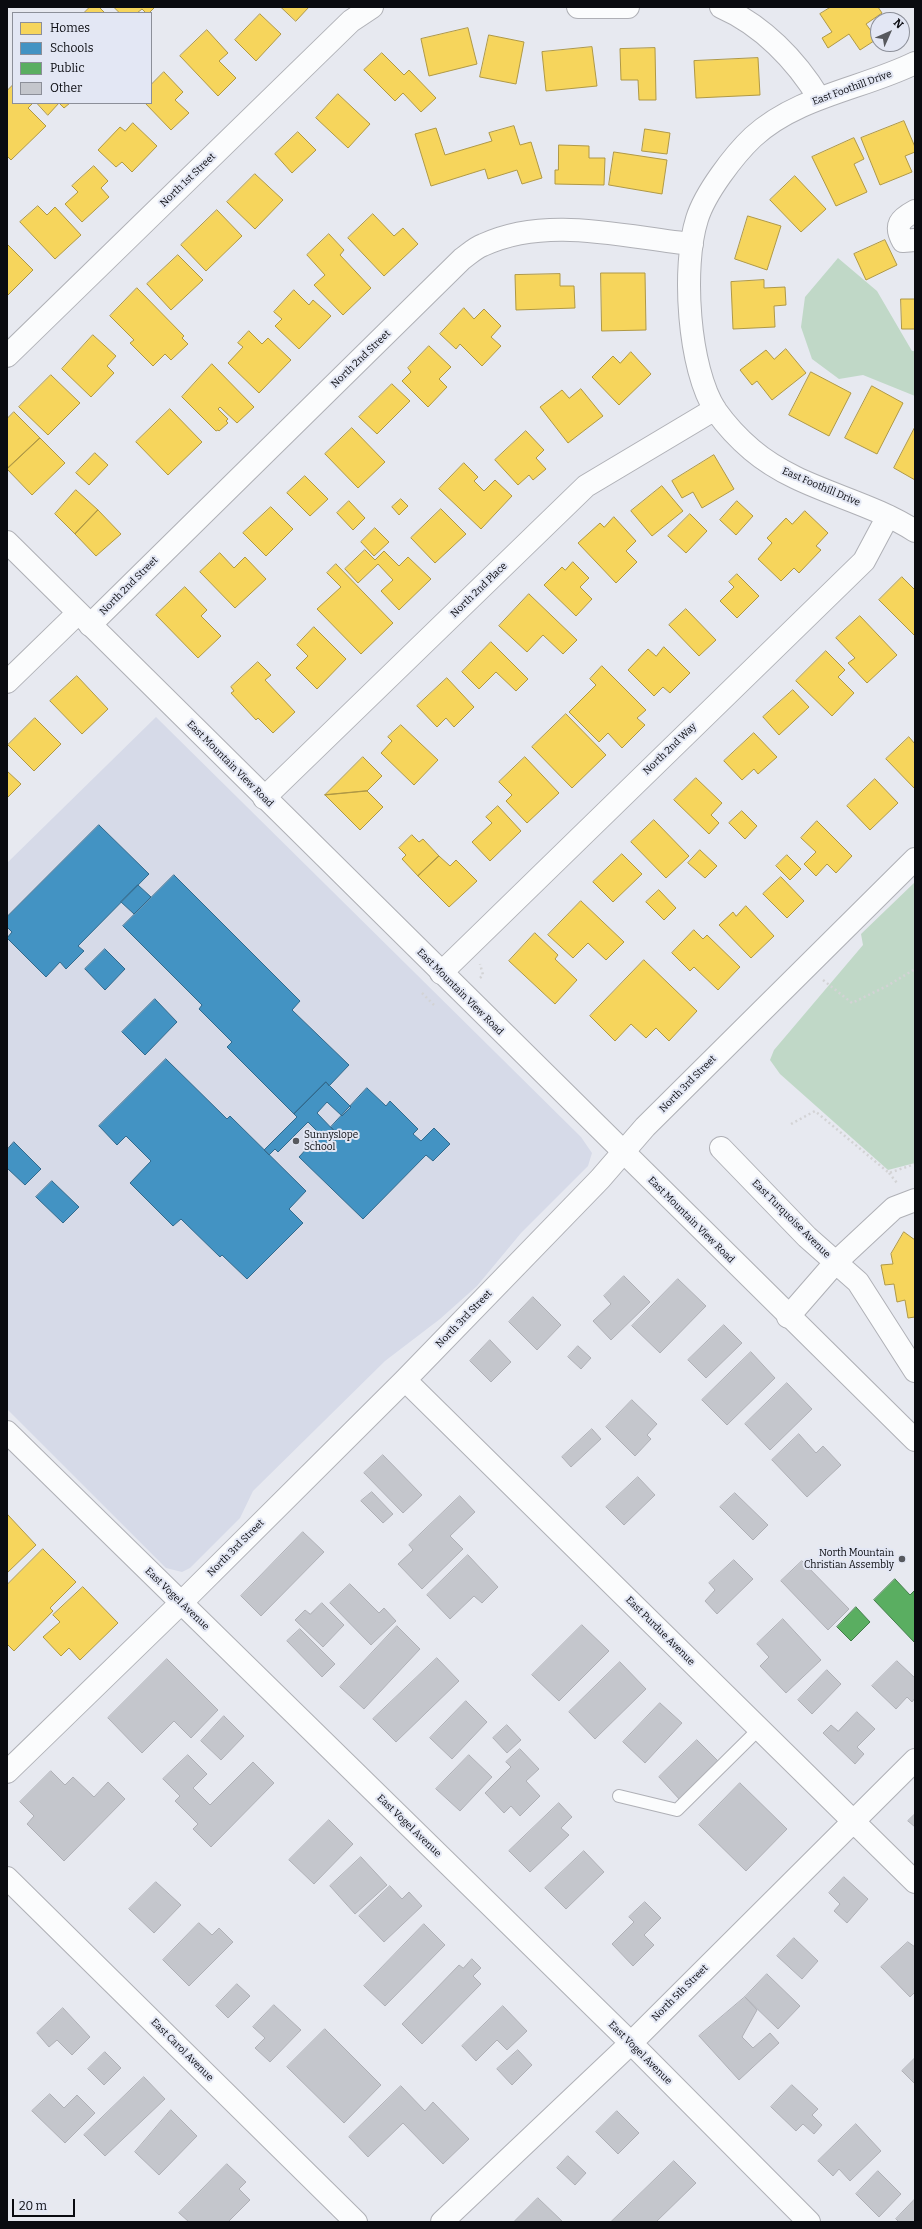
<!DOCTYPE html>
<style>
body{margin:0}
#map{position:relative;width:922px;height:2229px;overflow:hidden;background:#e7e9f0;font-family:Bitter,serif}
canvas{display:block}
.frame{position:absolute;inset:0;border:8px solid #0a0b10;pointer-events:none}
.legend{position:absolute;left:12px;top:12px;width:140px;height:92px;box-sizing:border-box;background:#e3e7f4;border:1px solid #8c8f99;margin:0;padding:5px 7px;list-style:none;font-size:12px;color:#0a0b10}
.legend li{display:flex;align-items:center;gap:8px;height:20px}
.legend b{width:20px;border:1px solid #8c8f99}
.north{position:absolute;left:870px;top:12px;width:40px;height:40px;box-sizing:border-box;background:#e3e7f4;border:1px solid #8c8f99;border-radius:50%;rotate:45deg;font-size:11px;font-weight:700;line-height:16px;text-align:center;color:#0a0b10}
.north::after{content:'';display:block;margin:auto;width:14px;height:18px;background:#57595e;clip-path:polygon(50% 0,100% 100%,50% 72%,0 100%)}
.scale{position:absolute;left:12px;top:2199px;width:63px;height:18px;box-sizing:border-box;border:2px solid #0a0b10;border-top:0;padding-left:5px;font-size:12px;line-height:14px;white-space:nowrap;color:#0a0b10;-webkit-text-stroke:3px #e3e7f4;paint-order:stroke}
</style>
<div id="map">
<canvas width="922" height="2229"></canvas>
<div class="frame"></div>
<ul class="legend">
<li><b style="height:11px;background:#f6d55c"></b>Homes</li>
<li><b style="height:11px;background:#4393c3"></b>Schools</li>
<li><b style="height:11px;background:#5aae61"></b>Public</li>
<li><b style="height:11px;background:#c4c6cc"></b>Other</li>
</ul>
<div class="north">N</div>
<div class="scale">20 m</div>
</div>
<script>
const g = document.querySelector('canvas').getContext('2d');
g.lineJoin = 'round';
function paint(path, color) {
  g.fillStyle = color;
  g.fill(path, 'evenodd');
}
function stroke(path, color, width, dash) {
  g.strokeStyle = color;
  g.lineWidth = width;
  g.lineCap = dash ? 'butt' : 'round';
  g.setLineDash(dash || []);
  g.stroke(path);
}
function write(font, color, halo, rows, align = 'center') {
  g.font = font + ' Bitter,serif';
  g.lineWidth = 4;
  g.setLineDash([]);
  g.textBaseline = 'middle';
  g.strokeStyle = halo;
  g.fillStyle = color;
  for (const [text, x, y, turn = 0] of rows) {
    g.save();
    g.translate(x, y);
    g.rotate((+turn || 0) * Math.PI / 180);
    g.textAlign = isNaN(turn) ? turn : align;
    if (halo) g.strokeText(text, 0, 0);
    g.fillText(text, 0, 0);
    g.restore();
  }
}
paint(new Path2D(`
 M156 717 581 1137 592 1153 588 1166 521 1233 477 1286 440 1319 385 1361 253 1491 240 1518 190 1568 182 1572 166 1568 7 1409V863Z`), '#d6dae8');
paint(new Path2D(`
 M838 258 877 291 912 351H915V396L863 375 839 379 812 359 801 327 805 297Z
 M915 882V1163L888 1170 780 1074 770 1060 774 1050 863 945 861 934Z`), '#c0d8c7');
const homes = new Path2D(`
 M90 7H99L105 13H84Z
 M114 7H155L149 13H146L142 9 137 13H120Z
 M281 7H309L296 21Z
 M831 7H878L882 13 866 24 877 39 860 50 849 34 828 48 822 38 832 32 820 14Z
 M260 14 281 34 256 61 235 40Z
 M468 28 477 64 429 76 421 39Z
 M207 30 228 53 219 61 236 78 218 96 180 56Z
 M489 35 524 42 516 84 480 77Z
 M592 47 597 86 546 91 542 52Z
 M655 48 656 100H639L638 80H621L620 49Z
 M382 53 404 75 409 70 436 98 421 112 403 93 395 101 364 70Z
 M758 58 760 95 696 98 694 61Z
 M164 72 183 92 175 100 189 113 171 130 145 103H151V85Z
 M13 85V103H30L32 104 28 108 46 126 11 160 7 156V91Z
 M338 94 370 124 348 148 316 118Z
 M37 103H70L64 108 59 103 48 115Z
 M904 121 915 147V152L905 156 912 172 880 185 861 138Z
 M133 123 157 146 132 172 122 162 116 167 98 150 120 127 125 131Z
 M514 126 520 145 531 142 542 178 522 184 517 170 488 179 485 169 431 186 415 134 436 128 445 155 492 141 489 133Z
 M645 129 670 133 667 154 642 151Z
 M298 132 316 150 292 173 275 154Z
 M854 138 864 159 854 164 867 192 836 206 812 157Z
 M559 145 589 146V158H605L604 185 555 184V170H558Z
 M614 152 667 160 662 194 609 185Z
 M94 166 108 181 101 188 109 197 82 222 65 204 78 192 72 186Z
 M255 174 283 200 255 229 227 202Z
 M795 176 826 209 801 232 770 200Z
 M38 206 47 215 55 207 81 235 55 259 20 222Z
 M217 210 242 236 206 271 181 245Z
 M373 214 394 236 403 228 418 244 384 276 348 238Z
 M748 216 781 226 767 270 735 259Z
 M329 234 344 250 340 255 371 288 343 315 314 285 325 275 307 255Z
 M885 240 897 265 866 280 854 254Z
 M7 244 33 270 7 296Z
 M178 255 203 280 171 310 147 284Z
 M601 273H645L646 330 602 331Z
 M560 274V286H574L575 308 516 310 515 275Z
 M764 280V288L785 287 786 305 774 306 775 327 733 329 731 282Z
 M137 288 184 336 182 338 188 344 171 360 165 354 153 366 130 343 134 340 110 316Z
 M294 290 309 305 313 300 331 316 299 349 275 326 282 319 274 312Z
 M901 299H915V329H902Z
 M464 308 474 319 484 309 501 326 491 337 501 346 482 366 460 344 456 349 440 334Z
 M249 331 262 344 268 338 291 360 259 393 228 363 243 347 238 343Z
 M93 335 116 356 107 366 114 373 91 397 62 369Z
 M429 346 451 367 439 379 447 387 428 407 402 381 411 372 408 368Z
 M786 349 806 373 772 400 757 381 752 385 740 370 766 350 774 359Z
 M631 352 651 374 619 405 592 377 613 356 620 363Z
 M212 364 254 407 237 423 220 407 218 409 228 419 226 421 228 423 219 431 218 430 216 431 182 397Z
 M811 372 851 393 829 436 789 415Z
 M51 375 80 403 48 435 19 407Z
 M392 384 410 401 377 434 359 417Z
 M872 386 903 403 877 454 845 438Z
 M581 389 603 416 568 443 540 407 562 390 569 398Z
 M170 409 202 442 168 475 136 442Z
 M14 412 40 438 7 469V419Z
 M915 427V480L894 468Z
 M352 428 385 462 358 488 325 454Z
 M526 431 544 450 536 458 546 469 533 480 529 475 518 485 495 460Z
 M40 438 65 463 32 495 7 469Z
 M95 453 108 465 89 485 76 473Z
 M714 455 734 489 702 508 693 492 682 498 672 481Z
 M464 463 478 477 474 481 484 491 495 480 512 496 481 529 439 489Z
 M305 476 328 499 310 516 287 493Z
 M662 486 683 511 652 536 631 511Z
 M76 490 98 510 75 534 55 514Z
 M401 499 408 506 399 515 392 507Z
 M349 501 365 518 353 530 337 513Z
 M737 501 753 516 736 535 720 520Z
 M271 507 293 529 266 556 243 533Z
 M441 509 466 534 435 563 411 538Z
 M98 510 121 534 96 556 75 534Z
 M805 511 828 533 816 546 821 550 799 573 794 568 781 581 758 559 772 543 767 538 786 518 792 524Z
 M690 514 707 531 686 553 668 536Z
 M614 517 636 541 626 551 637 562 616 583 578 543 600 523 604 527Z
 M375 528 389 542 374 556 361 542Z
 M365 550 375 560 384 551 399 566 408 557 431 579 399 610 381 591 393 580 378 564 358 583 345 569Z
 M220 553 234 568 245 557 266 579 235 608 200 572Z
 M573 562 589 578 580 587 592 599 576 616 544 585 562 567 565 570Z
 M336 564 393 623 361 654 317 609 341 587 327 573Z
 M737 574 759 596 737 618 720 601 734 587 729 582Z
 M902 577 915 590V636L879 600Z
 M185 587 207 610 201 616 221 636 198 658 156 615Z
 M529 594 577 640 563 654 543 635 527 652 499 626Z
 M686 609 716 640 699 656 669 625Z
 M860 616 897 655 867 683 848 663 855 658 836 638Z
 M314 627 346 659 317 689 296 668 308 656 297 645Z
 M491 642 528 679 516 691 496 672 479 689 462 672Z
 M664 647 690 673 670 693 663 687 654 696 628 670 648 649 656 656Z
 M826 651 845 670 838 677 854 693 832 716 796 681Z
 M258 662 271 675 265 680 295 712 273 733 258 718 256 720 231 693 234 691 231 687Z
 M602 666 646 710 637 718 645 725 622 748 608 733 599 742 569 712 596 685 590 679Z
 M77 676 108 709 82 734 50 701Z
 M447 678 474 707 454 727 446 718 437 727 417 706Z
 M793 690 809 707 779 735 763 717Z
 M566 714 606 755 572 788 532 747Z
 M35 718 61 744 34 771 8 745Z
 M401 725 438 760 414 785 381 753 392 741 388 737Z
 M754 733 777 757 758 774 754 769 742 780 724 761Z
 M909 737 915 744V789L886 759Z
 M363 757 382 776 367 791 325 795Z
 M525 757 559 793 527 823 506 801 512 795 499 782Z
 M7 771 21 784 7 798Z
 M696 778 722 803 711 815 719 823 709 834 674 800Z
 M875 779 898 803 870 830 847 806Z
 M367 791 383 807 360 830 325 795Z
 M498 806 521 831 490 861 472 842 492 823 486 817Z
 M742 811 757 826 745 839 729 823Z
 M654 820 689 856 666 878 631 842Z
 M817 821 852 856 836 873 827 864 816 876 804 864 816 852 801 838Z
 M412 835 419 842 423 839 439 856 418 876 402 859 406 855 399 848Z
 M700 850 717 866 705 878 688 863Z
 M622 854 642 874 613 902 593 882Z
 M787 855 801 869 790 880 776 866Z
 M439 856 450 866 456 860 477 881 449 907 418 876Z
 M781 877 804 901 787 918 763 894Z
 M659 890 676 908 664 920 646 902Z
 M581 901 624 942 606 960 588 943 573 958 548 935Z
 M746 906 774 936 751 958 719 925 733 912 736 916Z
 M694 930 703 939 707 935 740 967 718 990 694 967 690 971 672 953Z
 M535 933 558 955 555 959 577 980 555 1004 509 961Z
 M644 960 697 1011 669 1041 656 1028 646 1038 631 1024 615 1041 590 1016Z
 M904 1232 915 1240V1317L908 1318 905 1300 897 1302 894 1284 885 1285 881 1265 893 1264 891 1254Z
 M8 1515 36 1545 7 1573V1516Z
 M43 1549 76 1582 50 1608 53 1611 14 1651 7 1644V1585Z
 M83 1587 118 1623 80 1660 69 1648 61 1656 43 1637 60 1622 53 1615Z`);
paint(homes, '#f6d55c');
stroke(homes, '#af9845', 1);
const schools = new Path2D(`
 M99 825 149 874 78 946 84 951 66 969 60 962 46 977 7 938 12 932 7 927V917Z
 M174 875 300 1001 292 1010 349 1065 329 1086 326 1082 294 1114 227 1047 232 1042 199 1009 202 1005 123 926Z
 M138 885 151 897 134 914 121 902Z
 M105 949 125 969 105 990 85 969Z
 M155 999 177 1022 145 1055 122 1032Z
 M166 1059 227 1119 230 1116 306 1191 289 1209 303 1223 247 1279 222 1255 220 1257 181 1219 173 1226 130 1183 151 1161 126 1136 117 1145 99 1126Z
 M326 1082 351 1107 342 1116 327 1102 317 1113 339 1136 331 1145 308 1122 278 1152 275 1149 269 1155 264 1150 297 1117 294 1114Z
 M367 1088 386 1106 390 1101 418 1129 413 1134 421 1141 434 1128 450 1144 433 1161 426 1155 363 1219 299 1157 320 1134 331 1145 339 1136 331 1127Z
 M14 1142 41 1169 25 1185 7 1168V1150Z
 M52 1181 79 1207 63 1223 36 1197Z`);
paint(schools, '#4393c3');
stroke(schools, '#326a8d', 1);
const public = new Path2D(`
 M895 1579 910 1595 915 1590V1643L874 1600Z
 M856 1607 870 1622 851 1641 837 1627Z`);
paint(public, '#5aae61');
stroke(public, '#427d49', 1);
const building = new Path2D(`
 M624 1276 650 1302 611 1340 593 1321 611 1304 604 1296Z
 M678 1279 706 1306 660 1353 632 1326Z
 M533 1297 561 1325 537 1350 509 1322Z
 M724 1325 742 1343 706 1378 688 1360Z
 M490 1340 511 1362 491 1382 470 1361Z
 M578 1346 591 1358 581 1369 568 1357Z
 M751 1352 775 1378 727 1425 702 1400Z
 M787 1383 812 1409 770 1450 745 1424Z
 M632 1400 657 1424 647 1435 651 1439 635 1456 606 1427Z
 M592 1429 601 1439 571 1467 562 1457Z
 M799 1434 816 1453 823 1446 841 1465 807 1497 772 1460Z
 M383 1455 422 1495 403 1513 364 1473Z
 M638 1477 655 1495 624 1525 606 1507Z
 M372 1492 393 1514 383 1523 361 1501Z
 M735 1493 768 1525 753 1540 720 1507Z
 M460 1496 475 1512 450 1536 463 1549 422 1589 398 1564 413 1550 409 1545Z
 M303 1532 324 1552 261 1616 241 1596Z
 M468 1555 498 1587 482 1603 474 1596 450 1619 427 1595Z
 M734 1560 753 1579 717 1614 705 1601 715 1590 709 1583Z
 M802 1561 849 1609 828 1630 781 1581Z
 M350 1584 379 1613 384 1608 396 1621 371 1645 330 1603Z
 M322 1603 344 1625 323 1647 295 1620 305 1610 310 1614Z
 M783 1619 821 1660 786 1693 760 1666 769 1657 757 1644Z
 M582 1625 609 1651 559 1701 532 1675Z
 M397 1626 420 1649 364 1709 340 1687Z
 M300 1629 335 1664 322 1677 287 1641Z
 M437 1658 459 1681 396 1742 373 1719Z
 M167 1659 218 1710 191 1738 174 1721 142 1753 108 1718Z
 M897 1661 915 1678V1698L912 1702 907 1697 896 1709 872 1686Z
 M620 1662 646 1689 595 1739 569 1712Z
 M827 1670 841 1684 812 1714 798 1700Z
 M466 1701 487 1722 452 1759 430 1738Z
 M660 1703 682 1723 645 1763 623 1742Z
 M857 1712 875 1729 857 1747 864 1754 855 1764 823 1733 831 1725 838 1731Z
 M224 1716 244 1736 221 1760 201 1741Z
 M507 1725 521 1740 507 1753 493 1738Z
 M697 1740 719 1762 680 1800 659 1777Z
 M520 1749 539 1769 526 1781 540 1796 520 1816 511 1806 504 1813 485 1793 511 1767 506 1762Z
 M188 1755 207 1774 193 1788 210 1805 253 1762 274 1783 211 1847 193 1829 198 1824 175 1801 180 1796 163 1779Z
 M469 1755 492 1777 460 1811 436 1789Z
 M51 1771 65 1785 73 1777 94 1797 108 1782 125 1799 64 1861 27 1824 34 1816 20 1802Z
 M740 1783 787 1829 746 1871 699 1825Z
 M559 1803 572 1817 561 1828 569 1835 530 1872 509 1851Z
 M915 1814V1827L908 1821Z
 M329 1820 353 1844 314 1884 289 1860Z
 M584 1851 604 1872 566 1909 545 1888Z
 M361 1857 387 1885 355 1914 330 1886Z
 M844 1877 868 1899 847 1923 834 1911 840 1904 829 1893Z
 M156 1882 181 1905 154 1933 129 1909Z
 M390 1886 402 1899 409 1892 422 1906 384 1942 359 1916Z
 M645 1902 661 1918 644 1935 654 1945 633 1966 612 1944 634 1922 629 1917Z
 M199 1923 212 1935 219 1928 233 1942 189 1986 163 1960Z
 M424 1924 445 1945 385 2006 364 1986Z
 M794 1938 818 1961 802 1979 777 1956Z
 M908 1942 915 1947V1992L910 1997 881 1967Z
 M472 1959 481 1968 473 1976 481 1984 422 2044 402 2024 459 1965 463 1968Z
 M767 1974 800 2006 778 2029 745 1997Z
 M237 1984 250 1996 228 2018 216 2006Z
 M745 1997 757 2010 742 2037 753 2048 770 2033 779 2043 739 2080 699 2036Z
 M274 2005 301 2030 270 2062 255 2048 265 2038 253 2027Z
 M503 2006 527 2031 507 2050 497 2040 476 2061 462 2046Z
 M63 2008 90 2037 72 2055 57 2040 49 2047 37 2033Z
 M325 2029 381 2085 344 2123 287 2067Z
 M518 2050 532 2065 512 2085 497 2069Z
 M105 2052 121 2068 104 2085 88 2069Z
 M915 2058V2084L902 2071Z
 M144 2077 165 2099 105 2156 84 2135Z
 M792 2085 818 2109 812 2115 822 2125 814 2134 803 2124 796 2131 771 2107Z
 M401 2086 425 2111 433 2102 469 2139 443 2164 403 2123 368 2157 349 2137Z
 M50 2094 64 2108 77 2095 95 2113 65 2143 32 2111Z
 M171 2110 197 2136 159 2175 135 2152Z
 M617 2111 639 2133 618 2154 596 2132Z
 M856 2124 881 2151 850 2181 839 2169 833 2176 818 2161Z
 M568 2156 586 2173 575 2185 557 2168Z
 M674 2161 696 2183 656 2222H611Z
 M227 2164 246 2182 239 2189 250 2200 228 2222H189L179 2213Z
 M878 2171 901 2194 879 2217 856 2194Z
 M538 2198 563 2222H514Z
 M915 2199V2222H899L896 2219Z`);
paint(building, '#c4c6cc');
stroke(building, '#afb0b6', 1);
const lane = new Path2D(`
 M619 1796 677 1810 760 1728`);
const street = new Path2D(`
 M578 7H628
 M721 7C762 25 796 60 819 98
 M915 63C862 89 798 96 753 137 734 155 705 193 697 219 682 266 688 369 716 411 726 425 739 439 752 450 799 490 864 498 915 531
 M915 211C900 219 894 225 903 241L915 240
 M7 356 351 21 372 7
 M90 625 462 259C469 254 475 248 483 245 547 215 624 237 692 244
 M7 682 78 613
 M264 798 586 486 715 409
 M441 973 864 561 888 516
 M721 1148 807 1237 858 1282 915 1371
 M788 1317 835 1263 894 1208 915 1200
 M405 1380 915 1882
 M7 1432 631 2043 809 2222
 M7 1772 181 1603 405 1380 600 1179 645 1127 915 859
 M7 1878 356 2222
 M442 2222 631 2043 915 1760`);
const secondary = new Path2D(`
 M7 542 915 1440`);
stroke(lane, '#afb0b6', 14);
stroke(street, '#afb0b6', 24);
stroke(secondary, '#afb0b6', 24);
stroke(new Path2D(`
 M480 978 483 975 480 964
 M823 980 852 1003 887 986 915 969
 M422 993 434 1005
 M791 1124 815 1111 889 1173 915 1164
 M889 1173 897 1183`), '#d3d3d5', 2.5, [2, 3]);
stroke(lane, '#fbfcfd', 12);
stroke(street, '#fbfcfd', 22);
stroke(secondary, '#fbfcfd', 22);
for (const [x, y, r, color] of [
 [296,1141,4,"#57595e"],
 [902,1559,4,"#57595e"]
]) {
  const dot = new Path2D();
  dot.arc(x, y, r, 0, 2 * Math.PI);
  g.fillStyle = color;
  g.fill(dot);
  stroke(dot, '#e3e7f4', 1.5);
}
write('10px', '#0a0b10', '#e3e7f4', [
 ["East Foothill Drive",852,88,-20],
 ["North 1st Street",188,180,-44],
 ["North 2nd Street",361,359,-44],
 ["East Foothill Drive",821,487,23],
 ["North 2nd Street",129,586,-45],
 ["North 2nd Place",479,590,-44],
 ["North 2nd Way",670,749,-44],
 ["East Mountain View Road",230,764,45],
 ["East Mountain View Road",460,992,45],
 ["North 3rd Street",688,1084,-45],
 ["East Turquoise Avenue",791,1219,45],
 ["East Mountain View Road",691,1220,45],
 ["North 3rd Street",464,1319,-46],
 ["North 3rd Street",236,1548,-45],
 ["East Vogel Avenue",177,1599,44],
 ["East Purdue Avenue",660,1631,45],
 ["East Vogel Avenue",409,1826,44],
 ["North 5th Street",680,1993,-45],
 ["East Carol Avenue",182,2050,45],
 ["East Vogel Avenue",640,2053,45]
]);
write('10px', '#0a0b10', '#e3e7f4', [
 ["Sunnyslope",304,1135],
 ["School",304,1147],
 ["North Mountain",894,1553,"right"],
 ["Christian Assembly",894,1565,"right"]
], 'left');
</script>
